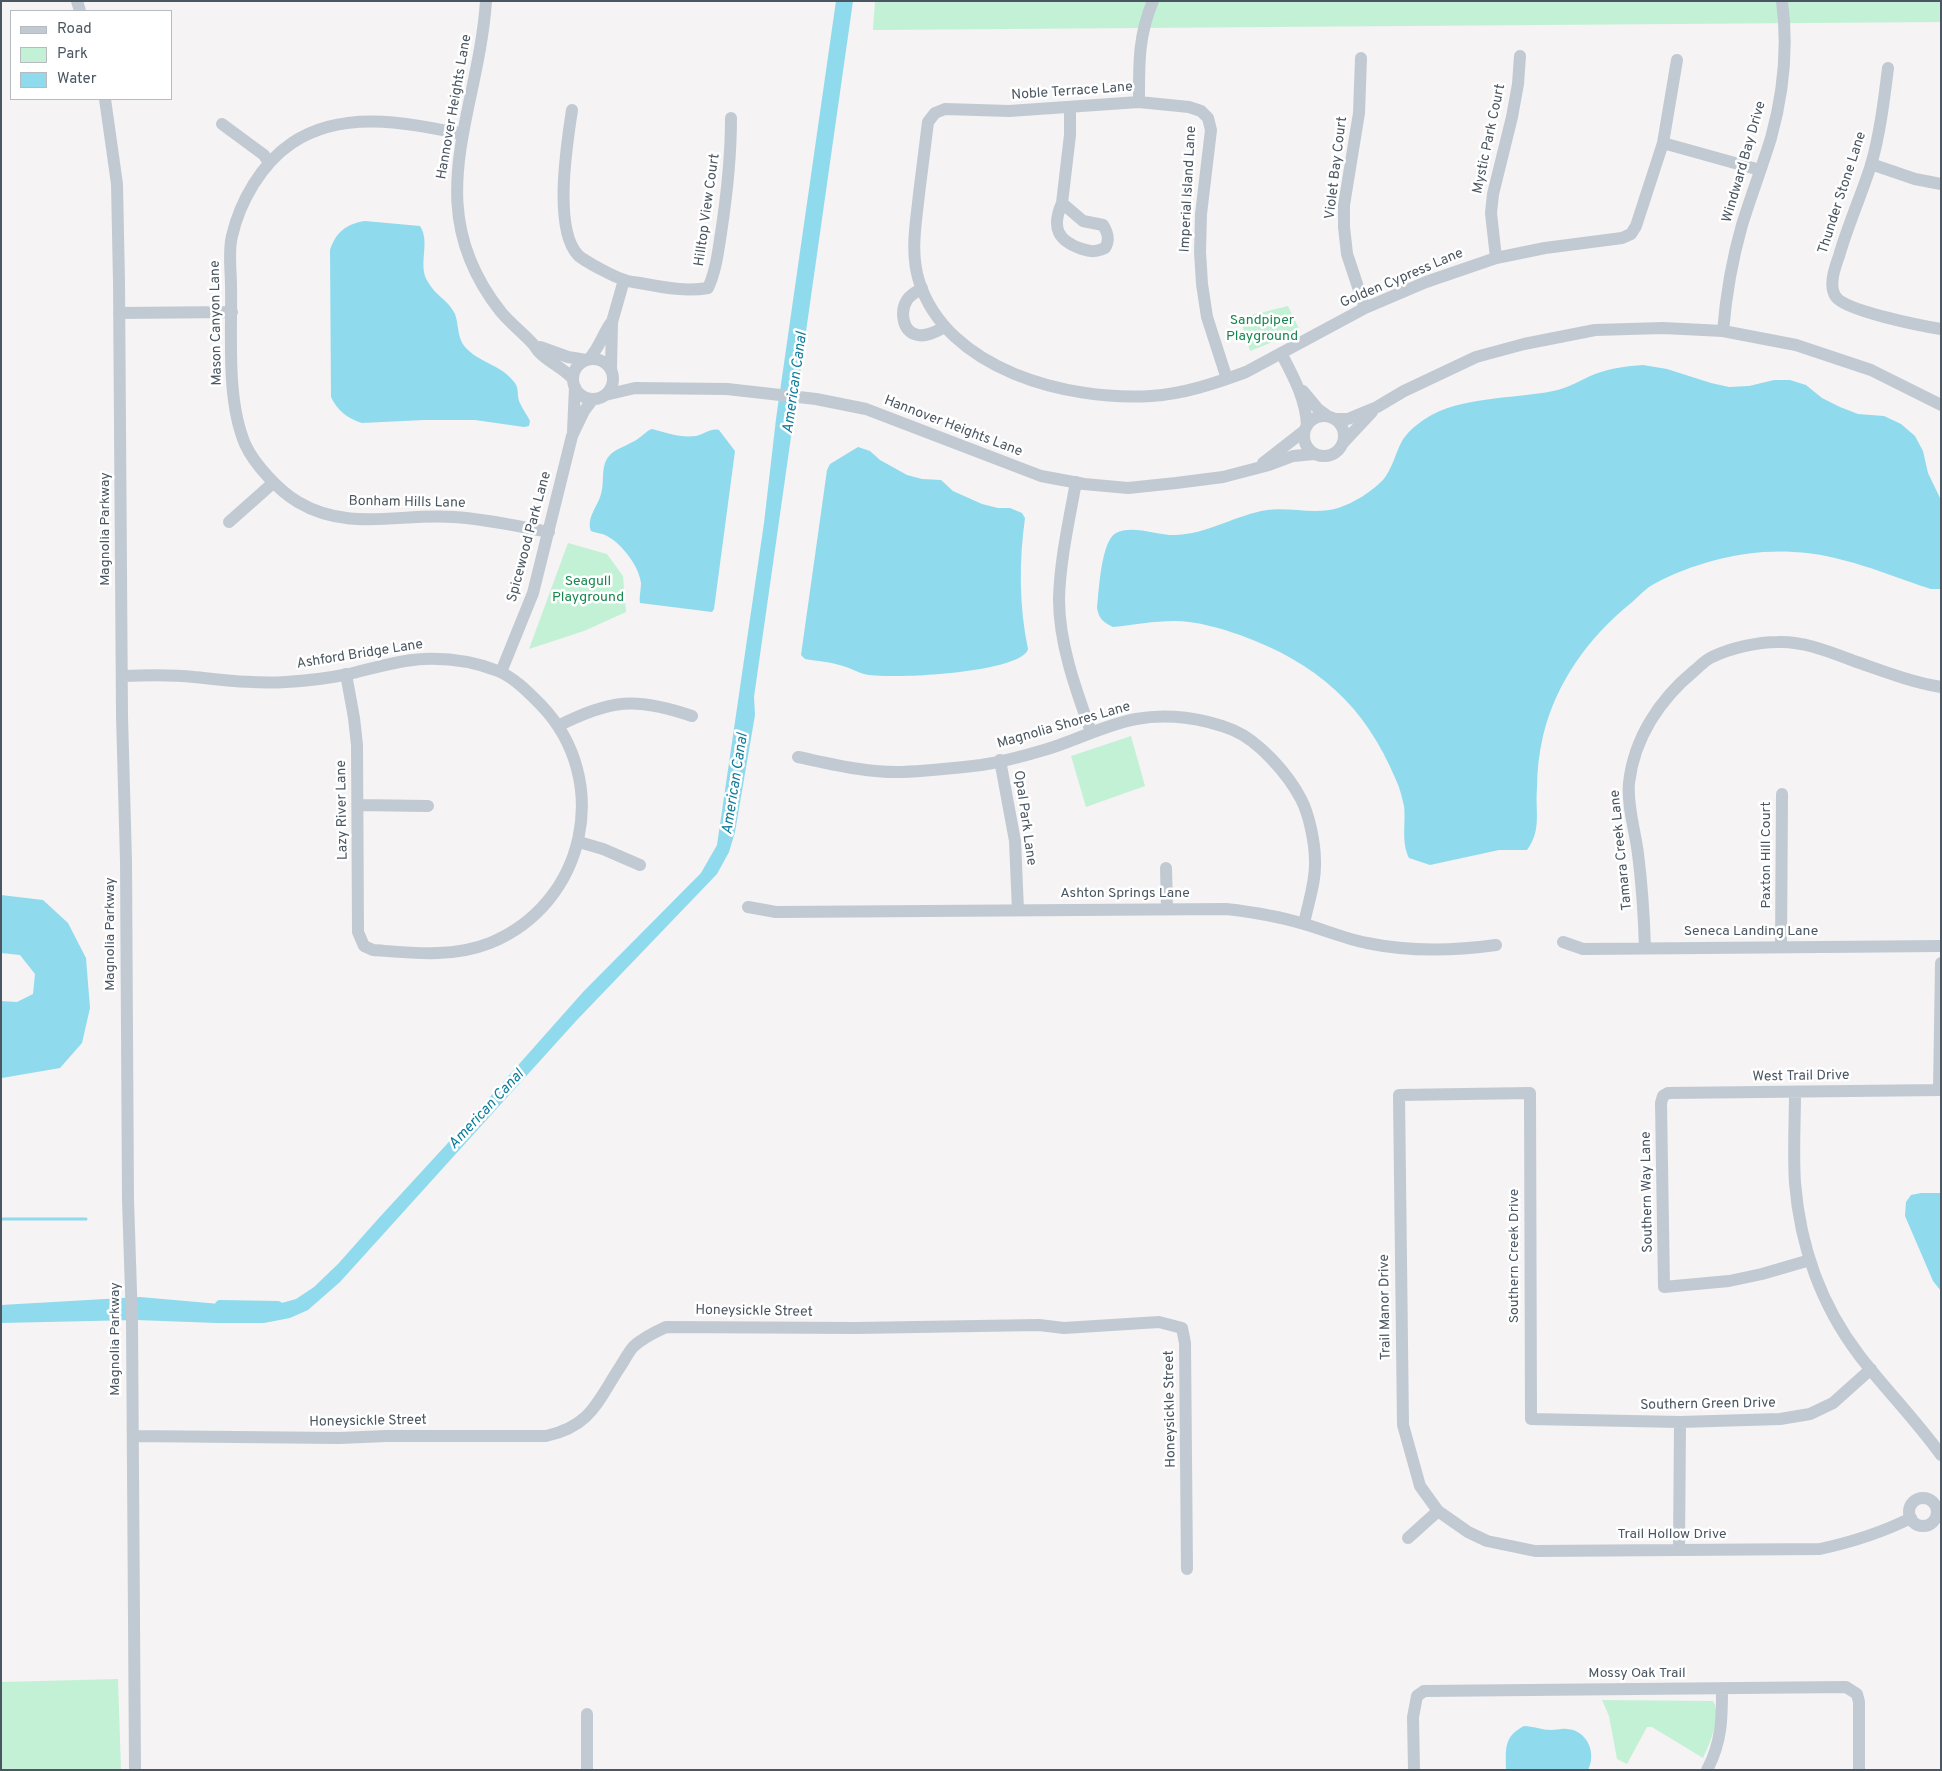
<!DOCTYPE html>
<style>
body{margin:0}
#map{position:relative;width:1942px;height:1771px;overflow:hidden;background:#f5f3f3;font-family:Overpass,sans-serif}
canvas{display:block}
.frame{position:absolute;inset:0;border:2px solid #4a5661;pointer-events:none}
.legend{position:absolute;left:10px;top:10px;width:162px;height:90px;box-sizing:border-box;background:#fff;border:1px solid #b7bbc0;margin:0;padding:6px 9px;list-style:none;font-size:15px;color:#4a5661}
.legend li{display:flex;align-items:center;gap:10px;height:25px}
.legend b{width:25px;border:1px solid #b7bbc0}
</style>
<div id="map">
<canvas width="1942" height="1771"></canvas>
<div class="frame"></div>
<ul class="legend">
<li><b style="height:6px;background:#c1cad2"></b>Road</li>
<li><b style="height:14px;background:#c3f1d5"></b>Park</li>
<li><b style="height:14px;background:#90daee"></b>Water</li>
</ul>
</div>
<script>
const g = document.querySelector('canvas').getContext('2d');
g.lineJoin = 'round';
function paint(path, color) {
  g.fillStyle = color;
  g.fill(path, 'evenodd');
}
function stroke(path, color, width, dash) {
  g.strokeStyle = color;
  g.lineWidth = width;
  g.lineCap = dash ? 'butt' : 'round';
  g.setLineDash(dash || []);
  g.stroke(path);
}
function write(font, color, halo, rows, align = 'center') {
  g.font = font + ' Overpass,sans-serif';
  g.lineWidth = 5;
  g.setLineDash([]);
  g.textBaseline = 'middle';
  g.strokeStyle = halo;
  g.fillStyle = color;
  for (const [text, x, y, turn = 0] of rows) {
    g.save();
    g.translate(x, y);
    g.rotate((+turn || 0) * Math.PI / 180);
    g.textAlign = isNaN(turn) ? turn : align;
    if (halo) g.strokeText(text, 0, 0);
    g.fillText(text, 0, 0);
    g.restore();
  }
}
paint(new Path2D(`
 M875 1H1941V22L873 30Z
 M1288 306 1300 331 1250 351 1240 318Z
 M568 543 607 554 623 576 626 612 584 631 529 649Z
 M1131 736 1145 786 1086 807 1071 756Z
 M118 1679 121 1770H1V1682Z
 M1602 1700 1713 1701C1722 1715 1710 1744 1703 1758L1652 1727H1647L1627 1764 1617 1759 1609 1716Z`), '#c3f1d5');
paint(new Path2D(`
 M836 1H853L754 697 755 715 735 832 729 852 717 874 576 1021 340 1282 308 1310 290 1318 264 1323H217L136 1320 1 1323V1305L140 1297 254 1307 278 1304 296 1299 314 1287 338 1264 378 1219 481 1107 583 992 701 873 717 845 764 523 776 419Z
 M365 221 420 226C431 243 417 265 428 282 435 295 449 301 455 314 459 325 457 338 465 347 479 363 501 364 515 383 519 389 517 394 519 401 522 408 527 415 530 421L529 426 524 427 475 420H424L362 423C348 419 337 410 331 397L330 250C336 232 346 224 365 221Z
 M1643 365 1667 369 1711 383 1729 387 1749 386 1774 380H1790L1806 385 1822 398 1840 407 1858 414 1884 416 1901 424 1915 436 1923 451 1928 473 1941 500V589H1931C1885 574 1841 554 1793 552 1747 549 1695 562 1654 584 1646 588 1638 597 1631 603 1589 637 1556 682 1543 736 1539 753 1537 771 1537 788 1535 811 1542 830 1527 850H1499L1430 865 1409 858C1401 842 1406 823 1404 806 1402 798 1400 788 1396 780 1365 705 1317 663 1240 635 1220 628 1196 621 1174 621 1154 621 1133 625 1113 627 1103 622 1099 619 1097 608 1099 591 1101 541 1116 533 1132 524 1159 536 1176 535 1207 534 1236 515 1267 510 1290 507 1316 515 1338 508 1354 503 1371 492 1383 480 1392 469 1395 455 1401 443 1406 433 1416 425 1425 419 1459 396 1515 399 1553 391 1568 388 1581 380 1595 374 1611 368 1627 366 1643 365Z
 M652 429C667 433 680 438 696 436 705 434 711 428 719 430L735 451 714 609 712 612 640 603C639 597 641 590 641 583 639 566 622 544 607 536 602 533 596 533 591 531 586 518 598 506 601 494 605 482 600 467 609 456 614 449 632 444 639 438 644 435 646 431 652 429Z
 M858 447 870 451 880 460 907 475 922 479 941 480 953 491 982 504 998 508H1010L1022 513 1025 518C1019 561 1019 606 1028 649 1022 673 888 680 864 674 857 672 850 668 843 666 831 662 817 661 805 659L801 655 827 470 830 464Z
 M1 895 43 900 68 923 86 958 90 1008 82 1043 60 1068 2 1078 1 1001 17 1002 33 994 35 974 20 955 1 953Z
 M1921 1193H1941V1291L1933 1281 1905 1216 1906 1202 1911 1195Z
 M1524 1726C1533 1726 1542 1730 1551 1730 1556 1730 1562 1728 1567 1729 1587 1730 1597 1753 1588 1770H1506C1506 1749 1503 1737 1524 1726Z`), '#90daee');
stroke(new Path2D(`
 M1 1219H86`), '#90daee', 3);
stroke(new Path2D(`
 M220 1305 278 1306`), '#90daee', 10);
stroke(new Path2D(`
 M77 1 80 11
 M486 1C478 117 417 206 501 312 511 324 523 333 533 344 536 347 537 351 540 353 550 363 563 368 573 379
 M1361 58 1359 113 1344 205V227L1347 254 1365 308
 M1888 68C1884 100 1880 134 1871 165 1861 196 1848 225 1839 256 1835 267 1828 286 1836 297 1846 311 1922 326 1941 329
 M105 99 117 184 119 282 122 716 126 861 128 1200 132 1322 135 1770
 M1139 102C1139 65 1138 36 1153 1
 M572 110C567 143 553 229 578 255 584 261 616 278 625 280 629 282 635 282 640 283 662 287 685 292 708 288 716 271 718 252 721 233 727 194 731 157 731 118
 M222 124 264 155 269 163
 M463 134C407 123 343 109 292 143 262 163 240 201 232 236 228 251 231 270 231 286 232 334 226 399 245 444 254 464 279 491 298 502 348 532 400 513 454 517 486 519 517 526 549 532
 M1663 143 1760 170
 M1871 164 1915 179 1941 184
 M1062 203 1083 221 1103 225C1108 233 1110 240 1105 248 1096 252 1091 252 1082 249 1058 241 1051 228 1062 203Z
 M1062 203 1070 135V107
 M1496 258 1491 213 1493 194 1512 117 1518 84 1520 56
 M922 288C918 291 910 295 907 300 900 311 902 333 918 335 927 337 937 331 945 327
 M119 313 232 312
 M1723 331C1726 295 1732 260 1742 225 1751 196 1762 167 1771 138 1783 95 1788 46 1782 1
 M540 347 568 357 586 360
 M1281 353C1293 376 1306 399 1307 426
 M573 379a20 20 0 1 1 40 0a20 20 0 1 1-40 0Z
 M589 359C599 348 602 336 610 324
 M611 369 612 322 624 280
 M1227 379 1207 317 1202 284 1200 252 1201 214 1211 130 1208 118 1201 111 1189 107 1139 102 1009 111 945 109 935 113 928 122C925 146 922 170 919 194 916 223 910 252 919 281 947 370 1067 401 1151 396 1184 394 1216 383 1246 372L1365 308 1426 282 1496 258 1545 248 1622 238 1631 234 1636 226 1663 143 1677 60
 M1303 391 1318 409 1329 417
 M605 395 635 388 727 389 816 399 866 409 1041 476 1084 484 1128 488 1176 483 1223 477 1269 465 1293 456 1314 454
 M1304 436a20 20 0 1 1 40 0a20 20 0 1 1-40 0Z
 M1334 419H1348L1377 407 1404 391 1476 357 1524 344 1595 330 1663 328 1723 331 1796 345 1871 370 1941 405
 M573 431 575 387
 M1343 443 1372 412
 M1263 463 1304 431
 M1076 482C1069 521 1060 560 1059 599 1059 644 1076 690 1091 732
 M229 522 273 483
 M501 672 533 593 572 436 584 411 593 399
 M122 676C146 675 170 674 194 677 225 680 255 684 286 682 307 681 329 678 349 674 374 668 399 660 424 659 449 658 475 662 498 671 515 678 529 693 541 705 613 780 586 904 490 943 452 958 413 953 373 950L364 946 358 932 357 745 354 718 346 674
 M558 726C611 699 636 697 692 716
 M798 757C832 764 867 773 902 772 928 771 955 768 981 765 1001 762 1024 756 1044 750 1075 741 1104 725 1136 719 1168 713 1203 718 1233 730 1259 741 1288 774 1301 799 1309 814 1315 843 1315 861 1316 882 1308 903 1304 924
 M1000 760 1015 841 1018 910
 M358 805 428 806
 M579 842 603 849 640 865
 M1166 868 1167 908
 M748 907 776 912 1226 909C1253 912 1278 916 1304 924 1325 930 1346 939 1367 943 1410 952 1452 951 1496 945
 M1563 942 1583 949 1941 946
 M1781 947 1782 794
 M1645 948C1644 916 1642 885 1638 854 1635 830 1627 806 1629 783 1634 738 1660 699 1694 671 1699 667 1705 660 1712 657 1731 648 1757 642 1778 642 1804 641 1830 652 1854 661 1883 671 1911 682 1941 687
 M1939 1090 1941 963
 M1795 1092C1795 1122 1793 1153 1795 1183 1800 1245 1821 1305 1859 1355 1885 1389 1916 1420 1941 1455
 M1810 1260 1762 1274 1729 1281 1664 1287 1661 1103 1663 1096 1668 1093 1941 1090
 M1871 1369 1833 1403 1810 1414 1780 1419 1680 1422 1531 1419 1530 1093 1399 1095 1403 1425 1420 1486 1438 1511 1468 1532 1487 1541 1535 1551 1820 1549C1852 1542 1881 1533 1911 1518
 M133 1436 340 1438 386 1436H546C591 1426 597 1402 620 1367 624 1361 628 1353 633 1347 642 1338 655 1332 666 1327L856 1328 1039 1325 1064 1328 1159 1322 1182 1328 1185 1343 1187 1569
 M1909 1512a14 14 0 1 1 28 0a14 14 0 1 1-28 0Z
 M1408 1538 1438 1511
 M1679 1550 1680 1422
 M587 1714V1770
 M1414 1770 1413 1717 1417 1696 1424 1691 1846 1687 1857 1694 1859 1702V1770
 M1707 1770C1722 1742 1722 1718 1722 1688`), '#c1cad2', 12);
write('14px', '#4a5661', '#fff', [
 ["Noble Terrace Lane",1072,92,-4],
 ["Hannover Heights Lane",455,107,-80],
 ["Mystic Park Court",1490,139,-78],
 ["Windward Bay Drive",1745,162,-74],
 ["Violet Bay Court",1337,168,-83],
 ["Imperial Island Lane",1189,189,-87],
 ["Thunder Stone Lane",1843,193,-72],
 ["Hilltop View Court",708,210,-82],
 ["Golden Cypress Lane",1402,279,-23],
 ["Mason Canyon Lane",217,323,-91],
 ["Hannover Heights Lane",953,427,21],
 ["Bonham Hills Lane",407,503,1],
 ["Magnolia Parkway",106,529,-90],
 ["Spicewood Park Lane",530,537,-75],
 ["Ashford Bridge Lane",360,655,-9],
 ["Magnolia Shores Lane",1064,726,-16],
 ["Lazy River Lane",343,810,-91],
 ["Opal Park Lane",1024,818,82],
 ["Tamara Creek Lane",1622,850,-96],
 ["Paxton Hill Court",1767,855,-90],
 ["Ashton Springs Lane",1125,894],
 ["Seneca Landing Lane",1751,932],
 ["Magnolia Parkway",111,934,-90],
 ["West Trail Drive",1801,1077,-1],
 ["Southern Way Lane",1648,1192,-91],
 ["Southern Creek Drive",1515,1256,-90],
 ["Trail Manor Drive",1386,1307,-91],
 ["Honeysickle Street",754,1312,1],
 ["Magnolia Parkway",116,1339,-90],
 ["Southern Green Drive",1708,1405,-1],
 ["Honeysickle Street",1171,1409,-91],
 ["Honeysickle Street",368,1422,-1],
 ["Trail Hollow Drive",1672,1535],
 ["Mossy Oak Trail",1637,1674]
]);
write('14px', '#17864f', '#fff', [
 ["Sandpiper",1262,321],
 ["Playground",1262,337],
 ["Seagull",588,582],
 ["Playground",588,598]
]);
write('italic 15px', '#0c7c9b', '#fff', [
 ["American Canal",796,383,-82],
 ["American Canal",736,784,-81],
 ["American Canal",487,1110,-47]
]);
</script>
